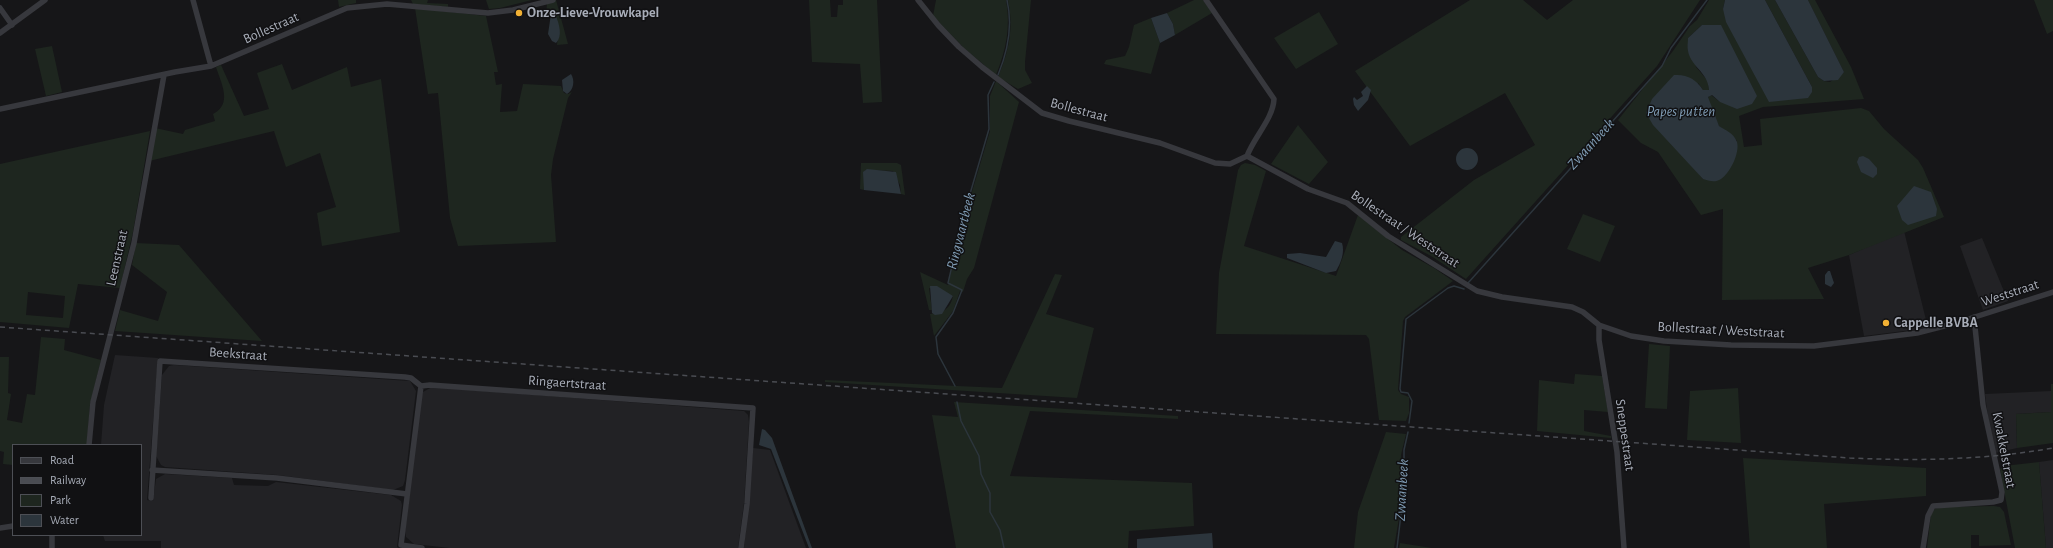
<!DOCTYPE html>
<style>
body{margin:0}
#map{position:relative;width:2053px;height:548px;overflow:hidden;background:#161618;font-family:"Alegreya Sans",sans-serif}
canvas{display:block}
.legend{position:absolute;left:12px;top:444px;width:130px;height:92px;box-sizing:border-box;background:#111113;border:1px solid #4d4f55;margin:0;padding:5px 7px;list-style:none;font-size:12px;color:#a8adb8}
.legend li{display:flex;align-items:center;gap:8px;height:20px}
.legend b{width:20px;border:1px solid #4d4f55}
</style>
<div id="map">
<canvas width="2053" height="548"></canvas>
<ul class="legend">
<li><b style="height:5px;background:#37383d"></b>Road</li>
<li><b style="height:5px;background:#4a4c52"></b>Railway</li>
<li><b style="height:11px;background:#1e261f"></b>Park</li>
<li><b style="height:11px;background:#2c353c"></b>Water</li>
</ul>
</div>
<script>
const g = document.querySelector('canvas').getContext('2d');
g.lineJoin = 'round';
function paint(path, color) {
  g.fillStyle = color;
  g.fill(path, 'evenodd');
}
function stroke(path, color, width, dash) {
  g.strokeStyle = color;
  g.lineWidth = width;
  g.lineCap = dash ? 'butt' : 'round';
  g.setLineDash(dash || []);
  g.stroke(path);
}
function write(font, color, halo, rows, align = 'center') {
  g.font = font + ' "Alegreya Sans",sans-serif';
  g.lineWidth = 3;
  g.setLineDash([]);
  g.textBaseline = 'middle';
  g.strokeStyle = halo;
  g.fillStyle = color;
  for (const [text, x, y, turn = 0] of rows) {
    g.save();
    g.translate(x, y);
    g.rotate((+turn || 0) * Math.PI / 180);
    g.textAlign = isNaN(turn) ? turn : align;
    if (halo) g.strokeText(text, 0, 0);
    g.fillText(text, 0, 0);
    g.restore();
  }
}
paint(new Path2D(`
 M1904 231 1928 328 1864 336 1849 255Z
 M1982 238 2008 301 1983 310 1960 246Z
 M115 355 158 358 147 500 153 501 156 479 165 474 232 478 234 485 268 486 276 482 391 495 401 501 402 505 397 547 399 548H161V541H105L103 535H141V445H101L104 405Z
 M174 365 410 381 416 391 405 480 403 486 393 490 277 475 165 467 161 465 156 456 162 375 169 366Z
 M432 387 744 411 748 415 749 422 744 503 738 548H450L414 544 406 537 405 531 421 398 423 392Z
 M2051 391V412L2016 414 2017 448 1995 453 1990 432 1985 394Z
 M753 448 770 450 806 548H744Z
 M2053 460V548H2046L2039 462Z`), '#222225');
paint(new Path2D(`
 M338 0H356V3L339 7Z
 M411 0H428L427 3 448 4V7L413 4Z
 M486 0H532L500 8 489 9Z
 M556 0 568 44 557 45 558 35 552 17H546L547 3Z
 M809 0H830L831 17H837L838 5H843V0H877L882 102 863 103 860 64 812 62Z
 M936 0H1006C1011 27 1006 50 996 75L965 49 933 16Z
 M1008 0H1031L1025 62V70L1032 83 1018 89 998 77C1009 51 1014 28 1008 0Z
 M1194 0H1203L1212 13 1175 35 1173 24 1167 13Z
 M1470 0H1523L1547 20 1573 0H1700L1657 66 1466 279 1431 256 1401 240V237L1474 180 1535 145 1505 93 1410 146 1355 71Z
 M1709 0H1725L1723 9 1812 87 1765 0H1775L1818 77 1824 81 1830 82 1844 72 1808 0H1815L1851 67 1864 99 1763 107 1739 116 1744 147 1762 145 1760 119 1861 108 1869 111 1884 129 1918 160 1923 168 1944 217 1849 255 1808 268 1824 299 1722 300 1723 209 1701 215 1658 152 1641 143 1618 120 1673 51 1690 26 1697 20ZM1702 25H1712L1720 102 1711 95 1708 97C1709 103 1716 123 1720 127 1728 133 1730 132 1737 141L1703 179 1690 163 1698 83 1703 90H1709L1708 81 1696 67 1688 38Z
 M2034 0H2053V31L2047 34Z
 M415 8 486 16 498 72H494L496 85 502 84 500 112 517 111 523 84 561 86 564 93 568 94 572 92 568 98 553 159 551 175 556 242 458 246 450 218 438 93 428 94Z
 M1319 12 1338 44 1296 69 1274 38Z
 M1151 18 1160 43 1151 74 1104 64 1106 60 1125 56 1129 47 1134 25Z
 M52 46 62 92 46 96 35 49Z
 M282 64 292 90 347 67 351 87 381 79 400 232 322 246 317 213 336 207 320 153 286 167 274 131 149 161 155 128 183 134 185 130 215 121 213 114C233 104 221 83 216 67L221 65 244 116 269 109 257 73Z
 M996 81 1019 102 974 268 967 279 963 292 960 291 953 311 934 336 930 314C942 313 950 310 953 296L929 288 932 310H929L920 272 948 285 966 212 990 131V96Z
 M1298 125 1328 162 1309 184 1271 164Z
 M150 131 133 232 120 288 78 284 69 328 0 322V164ZM28 292 65 296 63 318 26 315Z
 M861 163H897L901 165 905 195 901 194 900 185 893 171 865 170 864 190 860 189Z
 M1245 163 1255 165 1266 171 1244 246 1336 276 1358 215 1402 250 1434 268 1453 281 1405 317 1403 321 1398 390 1401 394 1409 397V413L1406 421 1379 420 1369 339 1366 335 1216 334 1219 273 1238 170 1241 165Z
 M1583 214 1615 226 1600 262 1567 249Z
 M136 243 179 245 262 341 115 331 120 310 158 321 167 292 132 265Z
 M1055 274 1062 275 1046 314 1094 328 1077 398 825 382V380L1002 388Z
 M41 337 65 339 64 350 101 360 90 405 87 445H13V465L3 464 4 452 0 451V357H9L8 393 11 394 7 420 22 423 27 394 35 395Z
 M1649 344 1670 346 1667 409 1645 408Z
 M1575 374 1602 376 1608 412 1584 410V431L1611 436V438L1537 431 1539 380 1574 384Z
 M2051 384H2053V443L2017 448 2016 414 2051 412Z
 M1738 388 1741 443 1687 440 1690 391Z
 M954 402 1178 416V419L1030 411 1010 476 1192 483 1194 526 1129 531 1128 548H956L932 415 958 417Z
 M1386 432 1406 434 1401 455 1399 518 1394 548H1354L1358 512Z
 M1743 458 1926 468V496L1824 504 1827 548H1750Z
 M2039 462 2046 548H2015L2000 469 2004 466Z
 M1994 506 2000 507 2004 512 2011 545 1979 546V535H1971V548H1927L1931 514 1935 509 1942 507Z
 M1400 543 1432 548H1399Z`), '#1e261f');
paint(new Path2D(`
 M1725 0H1765L1812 87V92L1808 98 1769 102 1726 22 1723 9Z
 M1775 0H1808L1844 72 1838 80 1824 81 1818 77Z
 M1167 13 1173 24 1175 35 1160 43 1151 18Z
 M551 14 556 16C559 24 563 36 556 43L552 41 548 34Z
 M1702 25H1721L1757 96 1752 104 1737 109 1720 102 1712 95 1708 97 1719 126C1725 130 1734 133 1737 142 1740 153 1730 173 1721 179 1715 183 1709 181 1703 179L1653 125 1646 113 1652 99 1674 75C1687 74 1696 79 1703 90H1709C1708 72 1691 67 1688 51 1687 47 1688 42 1688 38Z
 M571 74C575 80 574 90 567 94L563 91 562 80Z
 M1367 86 1371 90 1368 100 1358 111 1354 105 1353 99 1354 97 1357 100 1363 96 1361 92Z
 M1456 159a11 11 0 1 1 22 0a11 11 0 1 1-22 0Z
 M1863 156 1869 159 1877 168V174L1873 178 1861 172 1857 162 1859 157Z
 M867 169 896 172 901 194 864 190 863 172Z
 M1914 186 1931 192 1937 209 1936 216 1908 225 1902 220 1897 206Z
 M1335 241 1342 243C1345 252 1341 263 1336 271L1326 273 1287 258V254L1300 253 1326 257Z
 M1828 271H1830L1834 283 1831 287 1825 284V275Z
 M930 286H937L953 296 942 314 935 315 932 313Z
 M762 429 765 430 772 438 812 548H809L771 449 759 445Z
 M1212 533 1213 548H1137V539Z`), '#2c353c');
stroke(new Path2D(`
 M998 75C1008 51 1013 26 1007 0
 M1468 283 1662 66 1671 48 1707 0
 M955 386 938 354 936 337 953 313 962 290 948 283 965 211 989 129 988 95 994 82
 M957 402 961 421 979 456 981 474 990 493V512L1000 530 1004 548
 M1409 423 1412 401 1408 393 1401 392 1400 389 1406 319 1448 288 1454 286 1464 289
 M1397 548 1404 489V450L1408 432`), '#2c353c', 1.5);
stroke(new Path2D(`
 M193 0 211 66
 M918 0 938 25 959 47 982 67 1042 113 1069 121 1160 143 1215 163 1230 164 1247 156
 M1206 0 1274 99C1273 119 1254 137 1247 156
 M0 8 12 25
 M0 33 45 0
 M0 109 175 72 211 66 347 8 387 4 488 13 513 10 553 0
 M1247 156 1308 189 1347 203 1388 236 1477 291 1502 297 1572 307 1583 312 1599 325 1631 336 1664 341 1731 345 1814 346 1917 333 1956 323 2053 292
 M1599 325V340L1617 452 1624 548
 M421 386 430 385 753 408 747 504 741 548
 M421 386 401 545 422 548
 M89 445 93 402 134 243 164 75
 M152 470 277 478 407 494
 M151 498 160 361 405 377 411 378 421 386
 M0 528 13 526
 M52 535V548
 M1923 548 1928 516 1933 506 1993 502 2001 500 2002 492 1983 405 1974 317`), '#37383d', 5.5);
stroke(new Path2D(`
 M0 327 1850 458C1918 461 1985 460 2053 448`), '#4a4c52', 1.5, [5, 4]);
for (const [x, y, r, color] of [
 [519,13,4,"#f2b134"],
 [1886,323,4,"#f2b134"]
]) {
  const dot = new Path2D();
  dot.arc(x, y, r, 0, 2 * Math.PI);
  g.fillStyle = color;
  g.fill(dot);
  stroke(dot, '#111113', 1.5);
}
write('bold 14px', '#a8adb8', '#111113', [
 ["Onze-Lieve-Vrouwkapel",527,13],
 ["Cappelle BVBA",1894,323]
], 'left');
write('14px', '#a8adb8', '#111113', [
 ["Bollestraat",271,28,-24],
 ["Bollestraat",1079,110,15],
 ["Bollestraat / Weststraat",1405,229,34],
 ["Leenstraat",117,258,-77],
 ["Weststraat",2010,293,-18],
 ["Bollestraat / Weststraat",1721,330,3],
 ["Beekstraat",238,354,4],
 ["Ringaertstraat",567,383,4],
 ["Sneppestraat",1625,435,82],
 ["Kwakkelstraat",2004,450,79]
]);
write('italic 15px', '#7f9bb3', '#111113', [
 ["Papes putten",1681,111],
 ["Zwaanbeek",1591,144,-48],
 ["Ringvaartbeek",961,231,-76],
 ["Zwaanbeek",1402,490,-87]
]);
</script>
